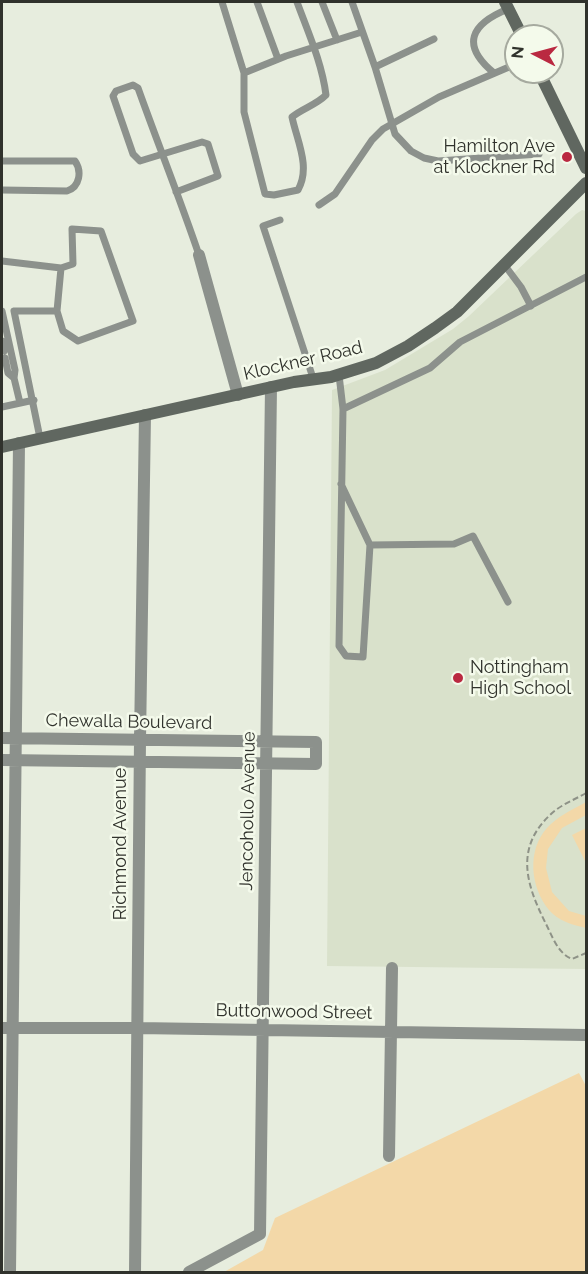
<!DOCTYPE html>
<style>
body{margin:0}
#map{position:relative;width:588px;height:1274px;overflow:hidden;background:#e7edde;font-family:Raleway,sans-serif}
canvas{display:block}
.frame{position:absolute;inset:0;border:3px solid #30322c;pointer-events:none}
.north{position:absolute;left:504px;top:24px;width:60px;height:60px;box-sizing:border-box;background:#f4faeb;border:2px solid #a6aa9f;border-radius:50%;rotate:276deg;font-size:16px;font-weight:700;line-height:24px;text-align:center;color:#30322c}
.north::after{content:'';display:block;margin:auto;width:21px;height:27px;background:#ba2941;clip-path:polygon(50% 0,100% 100%,50% 72%,0 100%)}
</style>
<div id="map">
<canvas width="588" height="1274"></canvas>
<div class="frame"></div>
<div class="north">N</div>
</div>
<script>
const g = document.querySelector('canvas').getContext('2d');
g.lineJoin = 'round';
function paint(path, color) {
  g.fillStyle = color;
  g.fill(path, 'evenodd');
}
function stroke(path, color, width, dash) {
  g.strokeStyle = color;
  g.lineWidth = width;
  g.lineCap = dash ? 'butt' : 'round';
  g.setLineDash(dash || []);
  g.stroke(path);
}
function write(font, color, halo, rows, align = 'center') {
  g.font = font + ' Raleway,sans-serif';
  g.lineWidth = 5;
  g.setLineDash([]);
  g.textBaseline = 'middle';
  g.strokeStyle = halo;
  g.fillStyle = color;
  for (const [text, x, y, turn = 0] of rows) {
    g.save();
    g.translate(x, y);
    g.rotate((+turn || 0) * Math.PI / 180);
    g.textAlign = isNaN(turn) ? turn : align;
    if (halo) g.strokeText(text, 0, 0);
    g.fillText(text, 0, 0);
    g.restore();
  }
}
paint(new Path2D(`
 M582 210 586 211V969L327 966 332 390 385 370 453 329 469 316 576 214Z`), '#d9e1cb');
paint(new Path2D(`
 M586 802V815L562 828 548 849 546 868 552 892 569 911 586 916V928C573 925 558 921 549 910 530 887 527 850 547 828 558 816 572 810 586 802Z
 M586 828V863L572 835Z
 M579 1073 586 1086V1272H224L263 1250 275 1218Z`), '#f3d8a8');
stroke(new Path2D(`
 M586 793C574 800 560 805 550 815 515 848 526 884 545 922 552 935 557 953 572 959L586 953`), '#8e9287', 2, [6, 3]);
stroke(new Path2D(`
 M222 2 244 73 286 56 362 32
 M257 2 278 59
 M322 2 337 40
 M352 2 375 67 395 134 411 151 424 158 438 161 539 154
 M375 67 434 39
 M244 73V112L265 194 274 195 298 190C311 167 297 141 292 117 303 108 316 105 326 95 322 63 308 32 297 2
 M494 73C460 45 471 24 508 9
 M2 161H75C82 171 80 187 67 191L2 190
 M176 192 218 176 208 144 202 142 140 161 133 154 113 96 116 91 133 85 138 88C158 144 180 199 199 255
 M319 205 335 194 372 140 383 129 439 97 516 64
 M280 220 263 226 314 381
 M2 261 61 268 57 311
 M503 263 521 287 531 306
 M2 311 15 370 14 378 20 403
 M2 341 4 351
 M5 358 8 373 14 378
 M339 375 343 409 339 646 346 656 363 657 370 545 341 484
 M2 407 34 400
 M343 409 430 368 460 342 586 277
 M40 438 14 311H57L63 331 78 341 133 321 101 231 72 229 73 264 61 268
 M370 545 454 544 473 536 508 602`), '#8c918c', 7);
stroke(new Path2D(`
 M199 255 238 395
 M2 738 316 742V764L2 760
 M2 1028H138L586 1035
 M389 1156 392 968
 M10 1272 19 443
 M135 1272 140 740 145 415
 M189 1272 260 1234 271 387`), '#8c918c', 12);
stroke(new Path2D(`
 M505 2 522 36
 M539 72 586 168
 M2 447 294 382 331 377 376 363 408 346 435 328 457 312 586 183`), '#606760', 12);
for (const [x, y, r, color] of [
 [567,157,6,"#ba2941"],
 [458,678,6,"#ba2941"]
]) {
  const dot = new Path2D();
  dot.arc(x, y, r, 0, 2 * Math.PI);
  g.fillStyle = color;
  g.fill(dot);
  stroke(dot, '#f4faeb', 2);
}
write('18px', '#30322c', '#f4faeb', [
 ["Hamilton Ave",555,147],
 ["at Klockner Rd",555,168],
 ["Nottingham",470,668,"left"],
 ["High School",470,689,"left"]
], 'right');
write('18px', '#30322c', '#f4faeb', [
 ["Klockner Road",303,361,-13],
 ["Chewalla Boulevard",129,722,1],
 ["Jencohollo Avenue",248,811,-89],
 ["Richmond Avenue",121,844,-90],
 ["Buttonwood Street",294,1012,1]
]);
</script>
